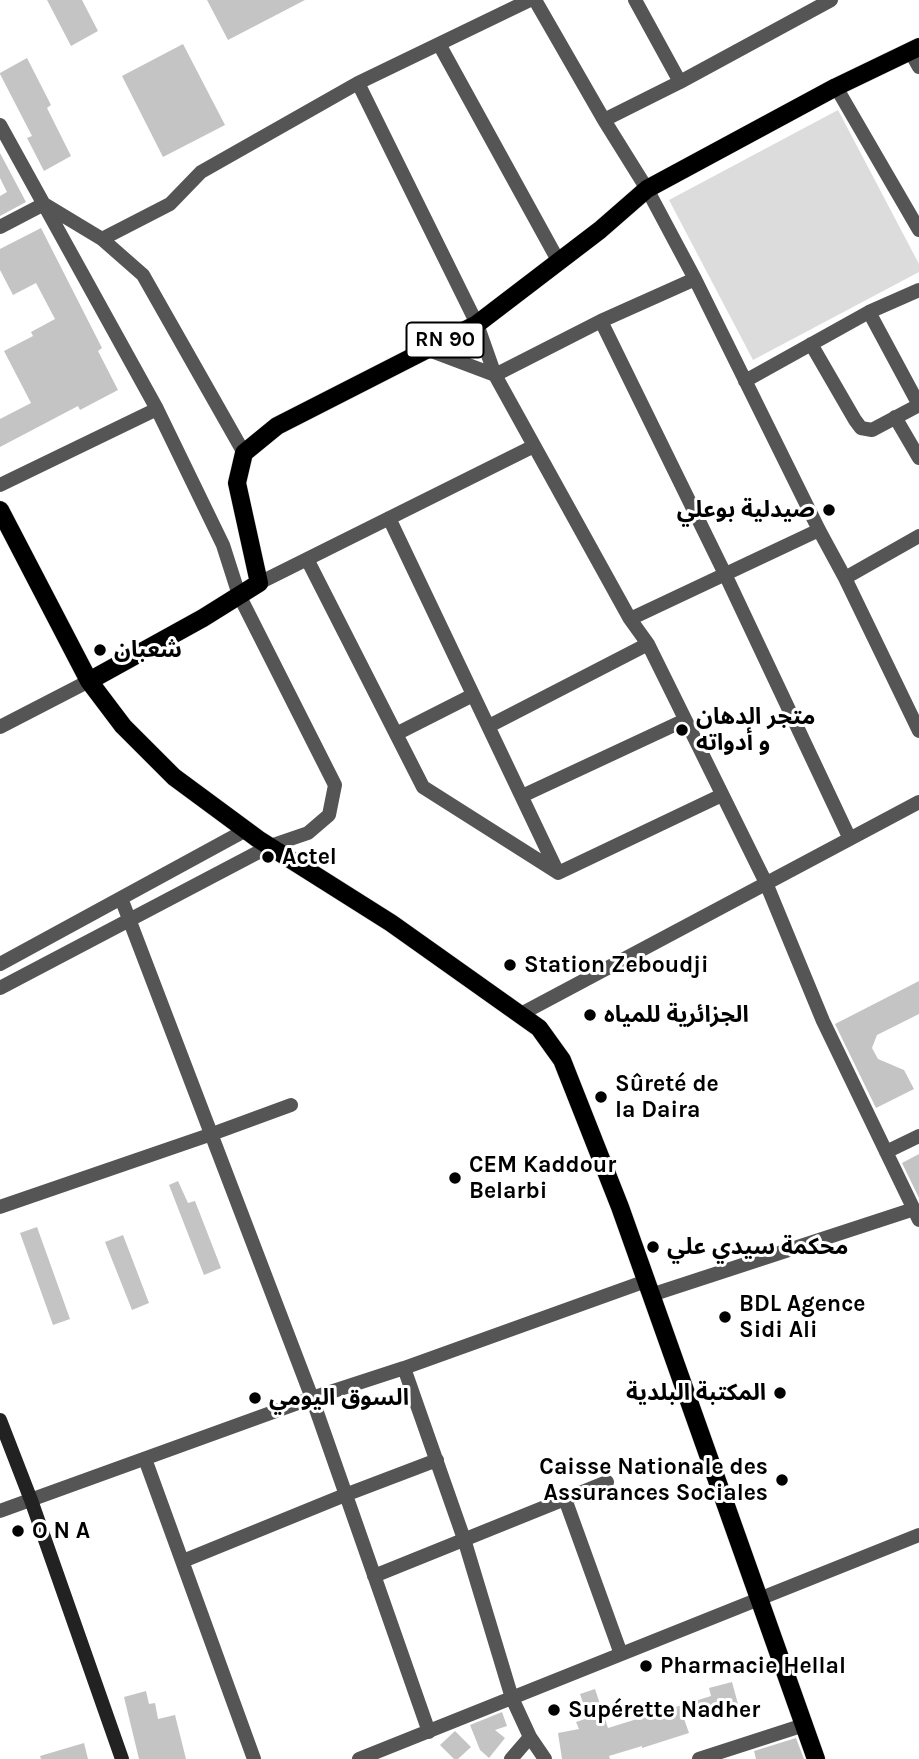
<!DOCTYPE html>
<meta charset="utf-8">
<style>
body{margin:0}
canvas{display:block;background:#fff}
</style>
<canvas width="919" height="1759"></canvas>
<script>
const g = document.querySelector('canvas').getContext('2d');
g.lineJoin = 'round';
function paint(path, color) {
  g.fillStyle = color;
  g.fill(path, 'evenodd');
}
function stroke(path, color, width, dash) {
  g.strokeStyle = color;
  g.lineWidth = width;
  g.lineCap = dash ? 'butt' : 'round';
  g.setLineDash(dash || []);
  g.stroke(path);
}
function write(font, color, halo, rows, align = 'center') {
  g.font = font + ' Karla,"Noto Sans Arabic",sans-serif';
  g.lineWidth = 6;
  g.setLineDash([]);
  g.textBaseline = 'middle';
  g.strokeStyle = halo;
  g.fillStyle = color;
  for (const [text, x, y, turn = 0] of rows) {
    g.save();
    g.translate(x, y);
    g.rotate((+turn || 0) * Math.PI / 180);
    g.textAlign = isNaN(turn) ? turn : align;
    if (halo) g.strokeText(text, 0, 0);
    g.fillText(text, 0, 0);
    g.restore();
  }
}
paint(new Path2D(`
 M838 110 919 264V272L753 360 669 200Z`), '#dcdcdc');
paint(new Path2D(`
 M47 0H82L98 31 71 46Z
 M207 0H305L228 40Z
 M183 44 225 125 163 157 122 76Z
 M27 58 51 105 47 108 71 156 44 171 27 138 32 136 0 74V73Z
 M0 153 26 202 0 216V196L7 192 0 178Z
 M41 228 102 348 98 351 118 390 80 410 78 406 0 447V419L31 403 4 351 33 336 31 332 55 319 36 283 13 295 0 270V249Z
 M919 981V1014L877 1035 872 1048 878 1059 904 1070 914 1089 876 1108 835 1024Z
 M919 1154V1198L902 1163Z
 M178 1181 188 1203 195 1201 221 1268 204 1275 169 1185Z
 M37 1227 70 1319 53 1325 20 1233Z
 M123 1235 149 1303 132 1310 105 1242Z
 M732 1682 741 1715 719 1720 715 1708 683 1716 689 1733 642 1748V1746L609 1756 610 1759H562L558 1733 579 1729 576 1722 588 1718 580 1694 595 1689 608 1728 711 1696 709 1688Z
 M146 1691 149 1704 155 1703 158 1719 175 1715 186 1759H139L124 1697Z
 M502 1712 507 1726 495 1730 505 1738 489 1758 480 1750 470 1725Z
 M455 1731 471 1747 458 1759H454L440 1745Z
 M796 1738 804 1759H756L754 1751Z
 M84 1743 88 1759H41L40 1756Z`), '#c4c4c4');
const primary = new Path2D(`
 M0 510 89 681 123 726 174 777 258 839 391 923 539 1028 562 1060 620 1207 816 1759
 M89 681 203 618 259 583 237 483 244 453 277 426 477 324 600 230 647 189 836 87 919 47`);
stroke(primary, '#dbdbdb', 19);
stroke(new Path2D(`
 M535 0 604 120 647 189 695 279 819 530 845 578 919 731
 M635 0 680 82
 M439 44 559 262
 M910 51 919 67
 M358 83 477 324 495 375 630 619 648 644 766 883 823 1021 919 1220
 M836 87 919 230
 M604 120 680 82 831 0
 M0 125 157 409 223 545 239 595 335 785 329 815 308 833 270 846 0 988
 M0 227 44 204 102 239 143 275 244 453
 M102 239 170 204 201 172 358 83 530 0
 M869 312 919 405
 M601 321 725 574 850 839
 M811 344 855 420 861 428 872 430 919 405
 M426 349 495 375 601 321 695 279
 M745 381 869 312 919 290
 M895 417 919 458
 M0 485 157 409
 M389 518 558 873 722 795
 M307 559 423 787 557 872
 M845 578 919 536
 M259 583 534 446
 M630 619 819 530
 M489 726 648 644
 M0 727 89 681
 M396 734 473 695
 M522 796 685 720
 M121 898 312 1398 429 1732
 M0 964 246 830
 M521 1014 919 802
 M886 1152 919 1136
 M0 1207 212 1134 291 1105
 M651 1295 914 1209
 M404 1368 464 1539 512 1698 530 1737 545 1759
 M145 1459 254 1759
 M565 1499 621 1654
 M0 1511 312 1398 404 1368 646 1281
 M183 1561 345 1495 437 1460
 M374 1576 607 1482
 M359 1759 919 1535
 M511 1759 530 1737
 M699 1759 804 1725`), '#555', 14);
stroke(new Path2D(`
 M0 1420 31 1500 122 1759`), '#222', 14);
stroke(primary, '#000', 18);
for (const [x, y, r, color] of [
 [829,510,7,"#000"],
 [100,650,7,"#000"],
 [682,730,7,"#000"],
 [268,857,7,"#000"],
 [510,965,7,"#000"],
 [590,1015,7,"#000"],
 [601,1097,7,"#000"],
 [455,1178,7,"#000"],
 [653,1247,7,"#000"],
 [725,1317,7,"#000"],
 [780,1393,7,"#000"],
 [255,1398,7,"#000"],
 [782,1480,7,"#000"],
 [18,1531,7,"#000"],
 [646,1666,7,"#000"],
 [554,1710,7,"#000"]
]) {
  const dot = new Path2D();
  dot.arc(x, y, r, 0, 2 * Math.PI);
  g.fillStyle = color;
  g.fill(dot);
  stroke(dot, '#fff', 2.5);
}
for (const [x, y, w] of [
 [445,340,77]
]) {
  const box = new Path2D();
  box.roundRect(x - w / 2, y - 17.5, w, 35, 5);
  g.fillStyle = '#fff';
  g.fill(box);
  stroke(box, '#000', 2);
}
write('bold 21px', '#000', null, [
 ["RN 90",445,340]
]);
write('bold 23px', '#000', '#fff', [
 ["صيدلية بوعلي",815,510,"right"],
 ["شعبان",114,650],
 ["متجر الدهان",696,717],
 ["و أدواته",696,743],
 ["Actel",282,857],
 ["Station Zeboudji",524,965],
 ["الجزائرية للمياه",604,1015],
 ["Sûreté de",615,1084],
 ["la Daira",615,1110],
 ["CEM Kaddour",469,1165],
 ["Belarbi",469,1191],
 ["محكمة سيدي علي",667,1247],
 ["BDL Agence",739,1304],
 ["Sidi Ali",739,1330],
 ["المكتبة البلدية",766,1393,"right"],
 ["السوق اليومي",269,1398],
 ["Caisse Nationale des",768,1467,"right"],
 ["Assurances Sociales",768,1493,"right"],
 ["O N A",32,1531],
 ["Pharmacie Hellal",660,1666],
 ["Supérette Nadher",568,1710]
], 'left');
</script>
